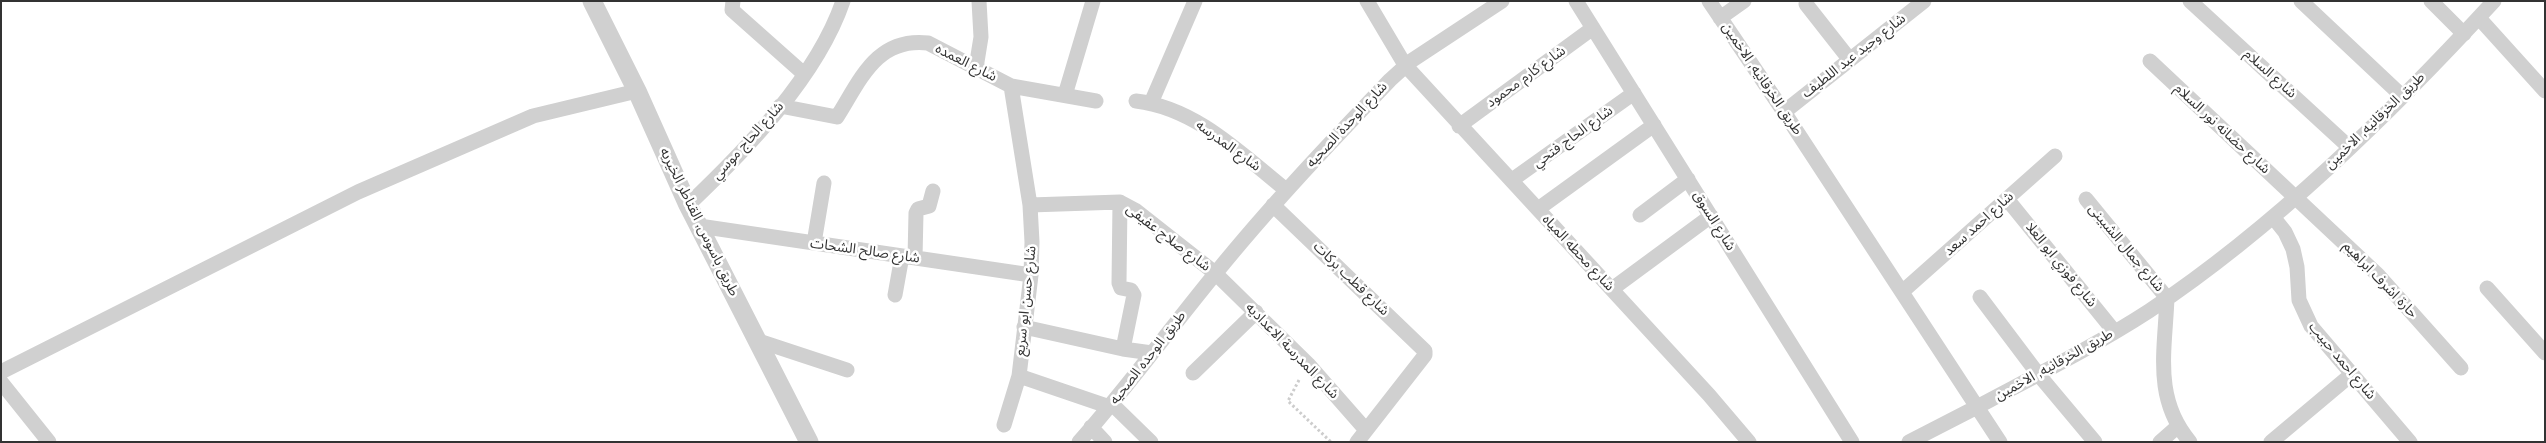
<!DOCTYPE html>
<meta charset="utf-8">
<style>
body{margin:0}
#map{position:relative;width:2546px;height:443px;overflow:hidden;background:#fff;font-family:Arial,sans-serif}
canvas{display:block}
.frame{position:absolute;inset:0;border:2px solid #333;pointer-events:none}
</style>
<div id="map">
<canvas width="2546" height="443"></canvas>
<div class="frame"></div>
</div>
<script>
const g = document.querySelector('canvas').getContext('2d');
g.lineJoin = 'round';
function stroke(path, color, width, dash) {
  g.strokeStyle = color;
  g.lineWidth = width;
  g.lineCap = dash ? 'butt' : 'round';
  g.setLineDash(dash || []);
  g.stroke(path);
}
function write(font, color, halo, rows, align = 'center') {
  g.font = font + ' Arial,"Noto Sans Arabic",sans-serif';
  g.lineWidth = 5;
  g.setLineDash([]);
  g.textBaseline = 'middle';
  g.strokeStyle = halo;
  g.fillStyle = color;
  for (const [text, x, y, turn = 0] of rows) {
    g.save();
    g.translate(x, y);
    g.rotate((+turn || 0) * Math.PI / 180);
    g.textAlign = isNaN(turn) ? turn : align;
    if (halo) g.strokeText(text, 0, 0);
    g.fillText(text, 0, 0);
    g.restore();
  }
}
stroke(new Path2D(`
 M1299 380 1288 401 1331 442`), '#cdcdcd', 3, [2.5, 2.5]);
stroke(new Path2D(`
 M733 1 732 10 804 74
 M1367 1 1405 65 1709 395 1749 442
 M1576 1 1852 442
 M1709 1 1784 112 1977 407C2033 377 2095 346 2149 311 2275 227 2391 113 2494 1
 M2190 1 2349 147
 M2301 1 2402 96
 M2431 1 2464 34
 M1806 4 1850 60
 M1720 18 1744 1
 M2479 18 2545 91
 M2150 61 2378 275 2461 368
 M976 68 981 37 979 1
 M1065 95 1093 1
 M1136 101C1196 108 1241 154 1286 190
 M1151 103 1195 1
 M780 106 837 117C860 81 876 37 928 43L1011 86 1096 101
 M1784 112 1924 1
 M1459 126 1593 28
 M1512 180 1634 93
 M2007 199 2114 331
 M2086 199 2167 298C2165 351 2153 398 2190 442
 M1120 202 1119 283 1121 288 1131 290 1134 295 1123 349
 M688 205C745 151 817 77 843 1
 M1030 205 1120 202 1135 210 1215 273 1308 364 1366 430
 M1273 205 1425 351V355L1357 442
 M1538 209 1654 125
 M1640 215 1688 179
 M2273 217 2285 232 2293 249 2297 267 2299 300 2311 326 2410 442
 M699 226 1031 275
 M814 243 824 183
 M915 258 916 213 918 209 929 206 933 191
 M2487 288 2545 353
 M1612 289 1711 216
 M1902 292 2055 156
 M895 295 902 256
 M1980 297 2038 374 2095 442
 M1024 327 1123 349 1152 353
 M756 340 847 370
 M1 372 358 192 533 116 637 91
 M1193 373 1256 312
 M1019 376 1110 407
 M1 382 49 442
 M1112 404 1151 442
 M1004 425 1019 376 1031 275 1032 242 1030 205 1011 86
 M1091 427 1105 442
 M1079 442C1127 388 1169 330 1215 274 1270 206 1330 143 1390 80L1411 61 1502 1
 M1909 442 1977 407 2000 442
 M2160 442 2177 427
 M2271 442 2352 374`), '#d0d0d0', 15);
stroke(new Path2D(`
 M592 1 637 91 688 205 809 442`), '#d0d0d0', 19);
write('14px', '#333', '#fff', [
 ["شارع وحيد عبد اللطيف",1854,56,-38],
 ["شارع العمده",966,63,27],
 ["شارع السلام",2270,74,42],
 ["شارع كارم محمود",1526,77,-36],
 ["طريق الخرقانيه, الاخمين",1762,79,56],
 ["طريق الخرقانيه, الاخمين",2375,121,-44],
 ["شارع الوحدة الصحيه",1347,125,-47],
 ["شارع حضانه نور السلام",2222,129,43],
 ["شارع الحاج فتحي",1573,137,-36],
 ["شارع الحاج موسي",748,141,-48],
 ["شارع المدرسه",1228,146,36],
 ["شارع السوق",1714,221,58],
 ["طريق باسوس, القناطر الخيريه",699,222,64],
 ["شارع احمد سعد",1979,224,-42],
 ["شارع صلاح عفيفى",1168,238,37],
 ["شارع جمال الشبينى",2126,248,50],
 ["شارع صالح الشحات",865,251,8],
 ["شارع محطه المياه",1578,253,47],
 ["شارع فوزي ابو العلا",2061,265,51],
 ["شارع قطب بركات",1351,279,44],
 ["حارة اشرف ابراهيم",2380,280,46],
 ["شارع حسن ابو سريع",1026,301,-84],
 ["شارع المدرسة الاعداديه",1292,351,46],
 ["طريق الوحده الصحيه",1148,358,-52],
 ["شارع احمد حبيب",2342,361,50],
 ["طريق الخرقانيه, الاخمين",2054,365,-29]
]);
</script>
